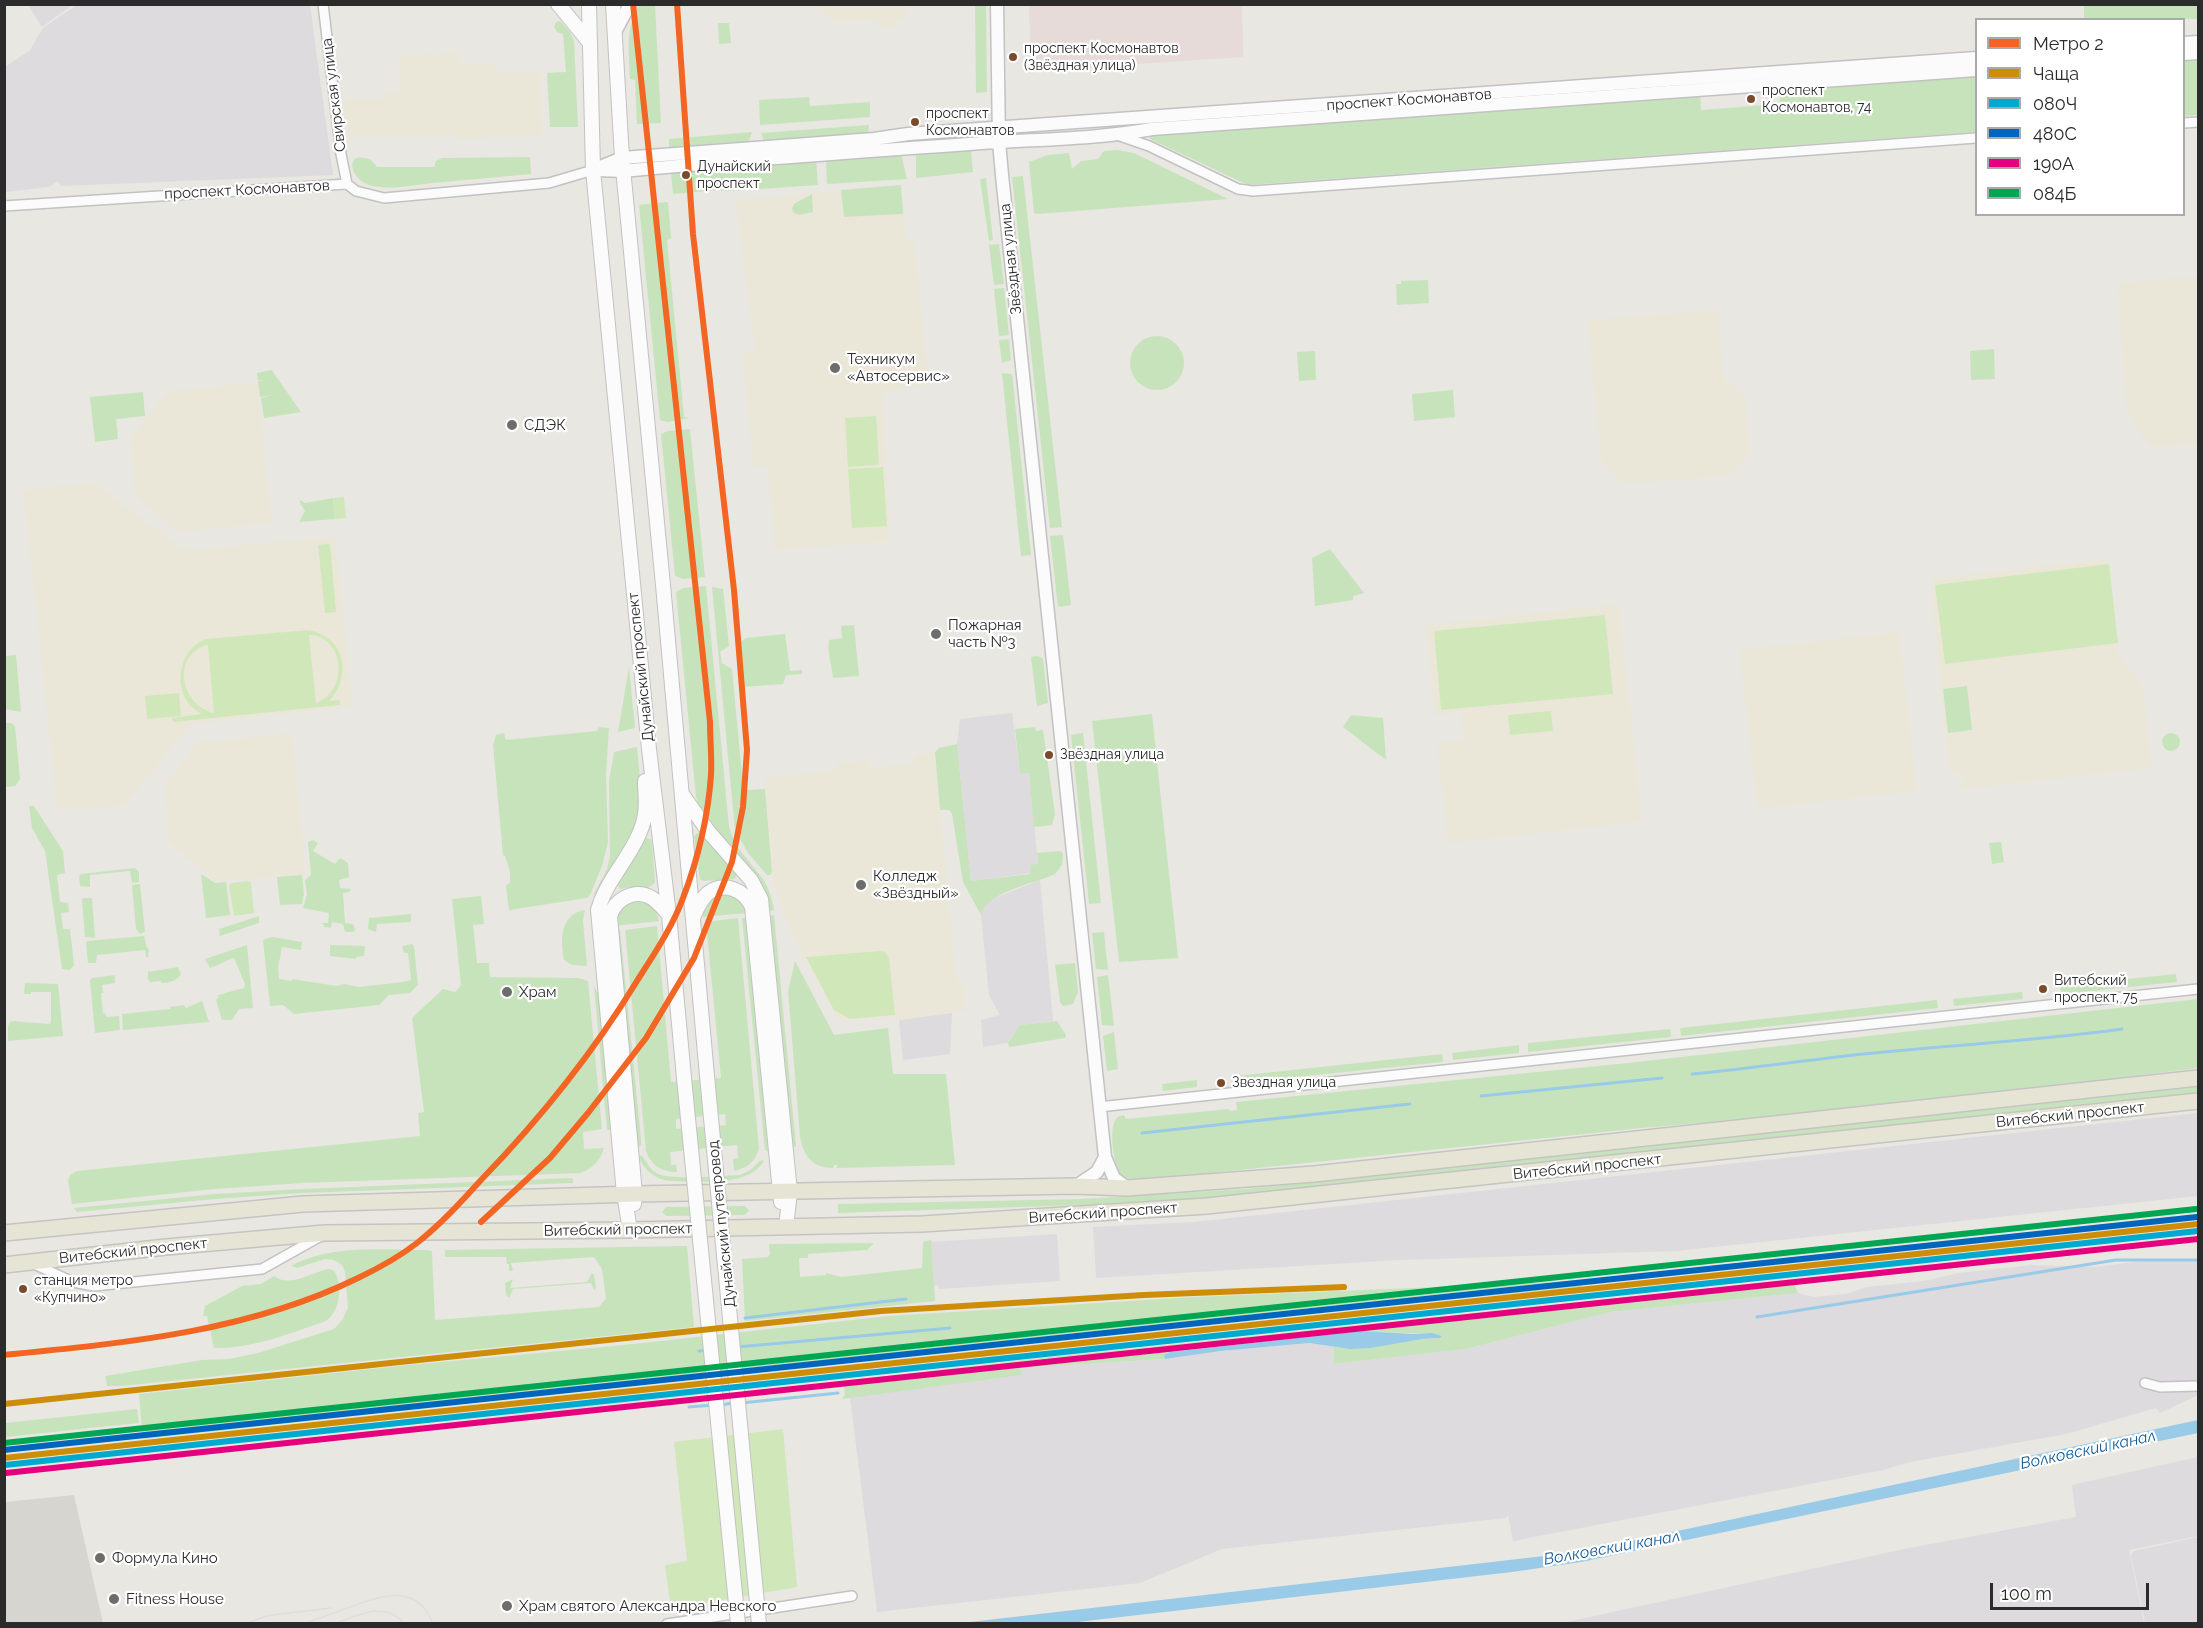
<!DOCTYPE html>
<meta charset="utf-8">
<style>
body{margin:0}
#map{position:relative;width:2203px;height:1628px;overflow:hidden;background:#e8e7e2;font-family:Raleway,sans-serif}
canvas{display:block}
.frame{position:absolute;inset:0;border:6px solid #2b2b2b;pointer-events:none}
.legend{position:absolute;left:1975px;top:18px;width:210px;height:198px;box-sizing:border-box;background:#fff;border:2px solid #aaa;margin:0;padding:8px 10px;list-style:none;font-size:18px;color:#2b2b2b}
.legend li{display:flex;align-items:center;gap:12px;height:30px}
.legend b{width:30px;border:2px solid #aaa}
.scale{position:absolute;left:1990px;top:1583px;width:159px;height:27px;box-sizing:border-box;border:3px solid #2b2b2b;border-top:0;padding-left:8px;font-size:18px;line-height:21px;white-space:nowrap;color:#2b2b2b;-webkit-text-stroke:4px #fff;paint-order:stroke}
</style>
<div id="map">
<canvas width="2203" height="1628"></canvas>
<div class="frame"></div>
<ul class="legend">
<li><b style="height:8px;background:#f26522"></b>Метро 2</li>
<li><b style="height:8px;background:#ce8d09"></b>Чаща</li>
<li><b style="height:8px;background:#00a9ce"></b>080Ч</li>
<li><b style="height:8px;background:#0065bd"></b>480С</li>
<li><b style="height:8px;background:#e5007d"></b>190А</li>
<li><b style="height:8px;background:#00a651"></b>084Б</li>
</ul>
<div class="scale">100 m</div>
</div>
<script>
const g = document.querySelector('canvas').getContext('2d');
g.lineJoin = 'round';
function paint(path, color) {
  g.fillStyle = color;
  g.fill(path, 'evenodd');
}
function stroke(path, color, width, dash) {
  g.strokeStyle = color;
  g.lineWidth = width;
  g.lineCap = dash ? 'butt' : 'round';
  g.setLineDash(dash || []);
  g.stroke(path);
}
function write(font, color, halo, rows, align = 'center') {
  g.font = font + ' Raleway,sans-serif';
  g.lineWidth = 4.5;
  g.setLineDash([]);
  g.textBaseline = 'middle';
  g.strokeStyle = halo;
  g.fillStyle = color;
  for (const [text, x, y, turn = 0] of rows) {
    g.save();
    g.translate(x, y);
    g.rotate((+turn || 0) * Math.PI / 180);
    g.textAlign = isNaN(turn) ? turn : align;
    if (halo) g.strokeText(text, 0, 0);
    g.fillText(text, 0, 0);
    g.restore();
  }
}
paint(new Path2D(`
 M28 5H72L42 27Z
 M77 5H310L333 175 61 186 58 181 49 187 5 192V67L30 50 43 28Z
 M1012 713 1020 773 1029 772 1038 864 1030 873 971 881 957 744 960 719Z
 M1040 880 1053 1021 1020 1025 1008 1043 983 1047 981 1020 1000 1015 989 995 981 915 982 909 990 900Z
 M952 1013 950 1054 903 1060 899 1020Z
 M2198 1113V1196L1676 1251 1400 1260 1096 1278 1093 1227 1194 1222Z
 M1057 1234 1060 1281 939 1289 938 1285 934 1286 931 1242Z
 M2157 1259 2198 1260V1395L2160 1413 2156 1408 2066 1434 1910 1462 1883 1470 1513 1541 1508 1515 1506 1518 1222 1549 1140 1583 877 1612 850 1397 1021 1375 1019 1368 1165 1359 1221 1351 1309 1343 1334 1347 1333 1364 1466 1349 1611 1312 1798 1293 1814 1297 1846 1294 1867 1287 1924 1281 1959 1273 2032 1265 2096 1267Z
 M2198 1457V1536L2129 1550 2144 1623H1562L1904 1549 2076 1517 2072 1485Z
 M2198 1537V1623H2145L2131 1555 2134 1551Z`), '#dddbdd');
paint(new Path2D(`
 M815 5H906L907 14 885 31 872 19 835 22Z
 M459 54 461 64H496V73H541L542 136H488L487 139H456L455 136H351L345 121V98H385L386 93H399V55Z
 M901 185 907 240H914L929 382 923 386 887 392 883 396 890 541 775 550 767 466 753 467 742 354 755 352 735 200Z
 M2198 276V445L2150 447 2127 414 2117 283Z
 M1715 310 1719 313 1723 378 1745 397 1750 453 1728 476 1622 484 1601 460 1587 320Z
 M257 382 272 523 178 532 135 496 129 438 169 391Z
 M93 482 183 550 335 537 353 706 191 724 124 806 57 810 23 490Z
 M2108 559 2119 656 2142 684 2152 768 1963 789 1962 776 1949 769 1930 579Z
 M1619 604 1642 822 1448 843 1437 742 1464 739 1461 713 1435 715 1425 625Z
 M1899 632 1917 791 1757 809 1739 650Z
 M292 733 306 874 217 882 169 843 164 784 198 742Z
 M935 752 956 977 964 988 966 1010 899 1020 893 1017 838 1020 791 933 773 880 764 778 836 770V763L869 760 870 768 915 763 914 755Z`), '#ebe7d8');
paint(new Path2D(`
 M1029 5H1242L1243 57 1031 71Z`), '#e6dbd8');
paint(new Path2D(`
 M639 5H655L661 123 637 124 635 80 630 79C629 52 625 28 639 5Z
 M975 5H986L987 92 976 93Z
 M2084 5H2198V19H2084Z
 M560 21 570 32 574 41 578 127H550L547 73 566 72 563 34 557 32 554 27 556 22Z
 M718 23H729L731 43 719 44Z
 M2198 60V115L2184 116V61Z
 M1976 76V132L1248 185 1150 139V137L1156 136 1700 95 1701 110 1780 104V95L1823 92 1822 87Z
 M809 97 810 106 870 102V117L760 125 759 100Z
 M869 125 868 134 764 141 761 133Z
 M752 132 748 143 669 148V139Z
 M962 150 971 151 973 172 916 178V153Z
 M1117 150 1134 153 1228 199 1038 214 1034 213 1029 162 1048 155 1069 153 1072 169 1081 161 1098 159 1104 151Z
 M901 154 907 179 827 184 826 160Z
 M530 157 531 174C498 177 466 180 433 183 413 185 389 191 369 185 349 179 344 149 371 160L377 167H434L436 161 442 158Z
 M816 160 818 185 732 191 717 190 673 194 671 172Z
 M1023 176 1062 527 1050 528 1012 177Z
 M986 178 993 240 989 241 980 179Z
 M901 185 903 214 844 217 841 190Z
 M812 194 813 212 800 215 794 213 792 209 794 204Z
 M668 202 671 238 667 240 684 417 689 418 667 422 660 420 639 205Z
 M999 244 1004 284 994 285 989 245Z
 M1428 280 1429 303 1397 305 1396 284H1401V281Z
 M1004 288 1009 335 999 336 994 289Z
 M1130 363a27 27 0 1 1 54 0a27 27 0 1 1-54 0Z
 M1009 339 1011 360 1002 363 999 340Z
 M1994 349 1995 379 1971 380 1970 351Z
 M1315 351 1316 380 1299 381 1297 352Z
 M272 370 273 372 301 412 264 418 261 398 273 395 260 397 258 381 264 380H258L257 373Z
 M1002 373 1012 374 1031 555 1021 556Z
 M1453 390 1455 417 1414 421 1412 394Z
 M143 392 145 416 116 419 118 439 95 442 90 397Z
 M690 429 705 577 683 579 675 576 661 434 668 431Z
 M333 498 335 519 299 522 305 511 300 503V500L305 503Z
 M1063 535 1071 605 1058 607 1050 536Z
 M1330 549 1364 593 1353 596V600L1315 606 1312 558Z
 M706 586 729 827C735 849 750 861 763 879 769 888 772 899 774 910L769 911C767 902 766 892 761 884 742 854 705 833 696 797L676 592 683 588Z
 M712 587 723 589 729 646 720 652 722 663 732 669 743 785 747 790 765 789 772 872 770 875H767L748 853 735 830Z
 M854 625 859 676 833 678C832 665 827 654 829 640L842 638 841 626Z
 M785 634 790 671 802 670V674L786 675 783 684 743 687 739 643 746 638Z
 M16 655 21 712 5 709V656Z
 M1038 656 1043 659 1048 703 1037 706 1031 657Z
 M629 667 635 728 618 732Z
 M1967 686 1972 730 1948 733 1943 689Z
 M1152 714 1178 958 1119 962 1092 721Z
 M1351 715 1383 718 1386 760 1343 727Z
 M5 723H12L15 727 20 779 15 786 5 787 6 735 5 734Z
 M599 727 609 728 606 775 608 842 602 866 590 895 587 898 509 910 506 886 510 882V872L505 856 503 855 493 745 496 735 504 733 506 740 597 731Z
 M1035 727 1036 731 1043 730 1055 814 1052 825 1034 827 1029 773H1020L1015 729Z
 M1083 733 1101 903 1089 904 1071 735Z
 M2162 742a9 9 0 1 1 18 0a9 9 0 1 1-18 0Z
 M957 744 971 881 1030 874V865L1038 864 1037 853 1060 851 1063 853 1062 865 1055 874C1034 884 986 892 981 915L963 882 952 814 949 810H940L935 752 939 748Z
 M637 747 642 802 633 834 597 893 593 896 607 869 610 856 609 781 614 752Z
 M29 806H34L63 851 65 873 57 875 60 902 68 903 69 912 61 913 63 929H70L74 965 70 970 62 969 45 851 32 828Z
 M697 833 702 834 737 873 735 879C728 879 705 882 700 880L694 837Z
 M645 838 650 839 652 842 655 883 648 888 634 887 620 889 617 883Z
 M313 840 318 843 313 851 335 864 340 858 348 863 349 877 339 880 340 888 351 889 349 892 343 893 345 923 353 924 355 930 353 932H345L343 924 332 922 331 928 324 927 323 923H328L329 913 303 908 307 894 305 880 311 875 308 842Z
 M2001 842 2004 862 1992 864 1989 843Z
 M135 868 139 872V882L132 883 130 871 90 875V887L80 886 79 876 81 874Z
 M201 874 215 883 226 882 230 915 206 918Z
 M302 875 304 894 302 904 280 905 277 877Z
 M140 884 145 932 140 934 136 929 132 885Z
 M719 893C733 894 742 898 747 913L703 917 707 902Z
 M481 896 484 924 473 925 477 963H489L490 977 578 978 588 981 602 1129 583 1132 584 1149 604 1148C600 1161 593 1168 581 1173L302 1183 215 1189 72 1204 68 1181 70 1175 77 1171 420 1136 418 1113 424 1112 412 1018 443 989 455 992 461 985 452 899Z
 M83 898H92L95 937 98 938 85 937 82 900Z
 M635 901C649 902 656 908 659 921L615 926C616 913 622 904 635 901Z
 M585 910 583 921 587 966 572 965 564 960C560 940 560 914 585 910Z
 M411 914V922L377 924 376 932 368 929 369 918Z
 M774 915 796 1146 792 1148 770 916Z
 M259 916V923L220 936 219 929Z
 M738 918 759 1149C755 1162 747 1168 734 1171L733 1159 738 1158 737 1145 670 1152 671 1165H676L677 1172C662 1172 651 1166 646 1151L625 930 657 926 671 1082 721 1078 706 922ZM725 1114 726 1125 676 1129V1119Z
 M742 918H747L768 1152 765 1150Z
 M616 930H620L641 1138V1145L639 1147H636Z
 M1104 932 1108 970 1096 969 1092 933Z
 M144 936 147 948 149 949 148 957H146L145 950 97 955 96 963H88L86 943 87 941Z
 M272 937 302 942 301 950 282 947 278 968 279 979 292 981V979L337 986 344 984 359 987 403 982 411 980 408 953H404L402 946 412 944 414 946 418 985 410 993 389 995 379 1005 294 1014 283 1005 270 1006 263 940Z
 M247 945 253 1008 239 1009 232 1020H222L216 1000 219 997 218 995 244 988 245 984 234 958C224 961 218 966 210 968L205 959Z
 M330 945 365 946 364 956 356 957V959L330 956Z
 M795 961 834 1035 888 1028 893 1074H946L955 1165 837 1168V1165H834L833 1168C812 1168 803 1155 800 1136L788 991Z
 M1075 963 1078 992 1073 1004 1063 1006 1060 1002 1055 965Z
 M178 967 181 974C178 980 170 983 161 983V981L150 982 148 980V972Z
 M2176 974 2177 982 2061 994 2060 986Z
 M115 975V983L102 985 103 993H101L103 1013H105L106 1017 119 1016 120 1030 95 1033 90 980 92 978Z
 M1108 975 1114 1026 1102 1025 1097 977Z
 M25 983 58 984 63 1036 8 1041V1026L11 1021 50 1024 51 1021V992H31V994H24Z
 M594 986 599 996 612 1130H607Z
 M2022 992 2023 999 1954 1006 1953 999Z
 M2198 999V1068L1895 1106 1642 1128 1201 1174 1130 1179 1121 1176C1114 1168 1108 1128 1116 1119 1118 1116 1121 1116 1124 1115L1126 1119 1229 1109V1111L1237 1110 1236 1102 1628 1063Z
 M1937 1000 1938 1008 1681 1036 1680 1028Z
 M202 1001 209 1022 123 1030 122 1014 170 1009V1007L184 1005 186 1008Z
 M1057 1021 1066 1035 1065 1038 1009 1047 1008 1043 1020 1025Z
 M1670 1029 1671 1037 1528 1052V1043Z
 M1114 1032 1118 1069 1107 1071 1103 1036Z
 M1519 1045V1053L1453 1060 1452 1053Z
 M1442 1054 1443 1062 1237 1083 1236 1076Z
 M1197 1080V1087L1163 1091 1162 1084Z
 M2198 1087V1092L1244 1195 1082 1205 838 1213V1204L1082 1199 1244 1189Z
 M638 1156H642C647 1162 650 1170 658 1174 671 1180 723 1176 740 1175L749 1171 761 1160 764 1161C747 1188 700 1181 671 1181 655 1180 645 1171 638 1156Z
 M573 1178V1183L302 1193 215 1199 77 1212 74 1208 215 1194 302 1189Z
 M745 1206 749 1211 744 1215 666 1216 662 1212 666 1207Z
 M931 1240 935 1301 745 1321 742 1259 768 1257 770 1254 769 1244 874 1243 867 1250 808 1254V1258H799L800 1277 826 1275V1273L841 1277 922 1268 923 1242Z
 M687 1246 694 1327 121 1386H107L105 1376 202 1360 229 1359 258 1353 334 1329 343 1319 348 1307 345 1272 342 1265 334 1260 325 1259 297 1268 291 1266C331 1244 384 1250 428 1250L432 1251 435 1320 599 1307 606 1298 602 1269 594 1257 511 1263 513 1270 511 1271H509V1264H507L506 1257H445V1250Z
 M328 1269 333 1270C344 1283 340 1312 326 1321 290 1333 253 1349 214 1348L207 1316H203L205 1306 242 1286 261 1284 274 1276C288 1288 311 1273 328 1269Z
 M592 1273 594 1275 596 1288 594 1290 591 1283 513 1289 509 1298 506 1295 505 1283 513 1279 510 1288 587 1282Z
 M1799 1279 1794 1284 1798 1293 1611 1312 1466 1349 1333 1364 1334 1347C1366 1351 1390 1342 1420 1339 1427 1338 1433 1339 1440 1338L1442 1336C1428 1332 1415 1334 1401 1333 1324 1329 1246 1344 1170 1352L1164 1355 1165 1359 1020 1368 1022 1375 842 1399 845 1395 844 1386 836 1382 1024 1360Z
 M1580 1281 1581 1287 1196 1324 143 1439 139 1394 399 1366 624 1345 889 1316 1194 1297Z
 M137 1409 139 1423 5 1437V1423Z`), '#c7e3bc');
paint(new Path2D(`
 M876 416 879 465 848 467 845 418Z
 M883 467 887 526 852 528 848 469Z
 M344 497 346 518 335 519 333 498Z
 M330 544 336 612 325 613 318 545Z
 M2109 564 2118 643 1945 664 1935 585Z
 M1605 615 1613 694 1441 710 1434 631Z
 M308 630C345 636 353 676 329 701L340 700V705L173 722 172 718 201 714C196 710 190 707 187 701 174 680 181 648 206 639ZM309 635C344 635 350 691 316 703ZM207 645 208 646 214 713C180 705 171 655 207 645Z
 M179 693 181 716 147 719 145 696Z
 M1551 711 1553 731 1510 735 1508 715Z
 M249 881 251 883 254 913 234 916 229 886 231 883Z
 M880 951 885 952 889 958 895 1015 850 1019 834 1010 806 957Z
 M783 1429 797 1587 671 1609 665 1565 687 1561 674 1442Z`), '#d0e7ba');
paint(new Path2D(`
 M74 1495 103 1623H5V1502Z`), '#d7d5d0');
paint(new Path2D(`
 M1361 1331 1412 1334 1432 1333 1442 1336 1440 1338 1422 1339 1370 1348 1350 1349 1309 1343 1221 1351 1165 1359 1164 1355 1170 1352Z
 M2198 1420V1433L1581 1562 1512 1572 1069 1623H961L1579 1552Z`), '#99cae7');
stroke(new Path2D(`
 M1692 1074C1749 1069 1806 1060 1863 1054 1950 1045 2036 1041 2122 1029
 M1481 1096 1662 1078
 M1142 1133 1410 1104
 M1757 1317 2116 1260H2198
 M745 1318 906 1299
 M737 1347 950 1328
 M699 1351 707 1350
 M741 1403 838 1393
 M720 1405 734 1403
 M689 1407 713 1405`), '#99cae7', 3);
const minor = new Path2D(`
 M323 4 341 154 347 184
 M2184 123 2198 122
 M1117 135 1149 146 1238 189 1253 191 1976 138
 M4 206 347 184 356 191 384 198 549 183 593 170
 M1099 1107 2198 989
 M34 1264 73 1282 94 1286 262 1269 319 1237
 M2145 1383 2160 1387 2198 1386
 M667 1624 852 1596`);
const tertiary = new Path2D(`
 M997 4 999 142 1002 175 1105 1157 1114 1178 1127 1188
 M615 32 630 4
 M2184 43 2198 42
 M2184 54 2198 53
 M593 170 622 158 874 139 908 134 1976 58
 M597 170 623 171C739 160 854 152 970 144 1031 139 1091 140 1152 129L1976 70
 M1076 1186 1097 1172 1105 1157`);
const secondary = new Path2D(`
 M558 4 590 43
 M589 4 593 170 649 749 669 915 684 1078
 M613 4 622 158 663 585 707 1076
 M682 794 708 831 751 880 761 899 790 1192 786 1227
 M693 918C697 909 700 900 708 893 724 881 745 890 752 907L781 1202
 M634 1204 635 1194 610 917C614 899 635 888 652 898 658 902 664 909 669 915
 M630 1230 624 1194 598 910C607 876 640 849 645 814 647 803 645 791 645 781`);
const primary = new Path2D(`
 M4 1233 303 1204 635 1194 1076 1186 1127 1188 1314 1174 2198 1078
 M4 1265 166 1247 325 1233 630 1230 922 1224 1207 1206 2198 1101`);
stroke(minor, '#c2c2c2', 12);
stroke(tertiary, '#c2c2c2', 15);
stroke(secondary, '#c2c2c2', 16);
stroke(primary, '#c5c4c2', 18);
stroke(minor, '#fcfbfb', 9);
stroke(tertiary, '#fcfbfb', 12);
stroke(secondary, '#fcfbfb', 14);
stroke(primary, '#e6e4d5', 15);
stroke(new Path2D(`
 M245 1624 266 1616 331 1608
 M303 1624C320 1618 336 1612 353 1606 384 1595 417 1583 433 1624
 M334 1624C358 1615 384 1600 405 1624`), '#dededf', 1.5);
stroke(new Path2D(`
 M4 1473 457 1423 756 1386 2198 1231`), '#dededf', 3);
const secondaryBridge = new Path2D(`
 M707 1076 759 1624
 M684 1078 738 1624`);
stroke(secondaryBridge, '#c2c2c2', 16, []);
stroke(secondaryBridge, '#fcfbfb', 14);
stroke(new Path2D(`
 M4 1404 881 1311 1144 1295 1344 1287
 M4 1458 2198 1224`), '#ce8d09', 6);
stroke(new Path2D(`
 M5 1465 2198 1231`), '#00a9ce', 6);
stroke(new Path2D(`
 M4 1450 2197 1217`), '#0065bd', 6);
stroke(new Path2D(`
 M6 1473 2198 1239`), '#e5007d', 6);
stroke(new Path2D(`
 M4 1443 2196 1209`), '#00a651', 6);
stroke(new Path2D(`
 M481 1222 550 1158 588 1113 646 1038 694 958 732 862 743 807 747 750 734 590 693 234 677 4
 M4 1355C125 1343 248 1332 358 1278 379 1268 399 1257 417 1243 441 1224 461 1202 481 1180 540 1119 593 1053 637 981 654 954 672 928 683 898 698 859 708 817 711 775 712 757 710 740 710 722L633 4`), '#f26522', 6);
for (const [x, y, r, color] of [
 [1013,57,5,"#7a4b2a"],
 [1751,99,5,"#7a4b2a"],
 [915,122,5,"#7a4b2a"],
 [686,175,5,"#7a4b2a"],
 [835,368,6,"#6d6d6b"],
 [512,425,6,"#6d6d6b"],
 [936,634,6,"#6d6d6b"],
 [1049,755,5,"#7a4b2a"],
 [861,885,6,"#6d6d6b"],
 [2043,989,5,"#7a4b2a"],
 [507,992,6,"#6d6d6b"],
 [1221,1083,5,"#7a4b2a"],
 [23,1289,5,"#7a4b2a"],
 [100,1558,6,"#6d6d6b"],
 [114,1599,6,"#6d6d6b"],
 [507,1606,6,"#6d6d6b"]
]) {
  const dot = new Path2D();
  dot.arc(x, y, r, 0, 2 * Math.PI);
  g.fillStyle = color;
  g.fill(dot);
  stroke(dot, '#fff', 2);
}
write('14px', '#2b2b2b', '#fff', [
 ["проспект Космонавтов",1024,49],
 ["(Звёздная улица)",1024,66],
 ["проспект",1762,91],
 ["Космонавтов, 74",1762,108],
 ["проспект",926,114],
 ["Космонавтов",926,131],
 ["Дунайский",697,167],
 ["проспект",697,184],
 ["Звёздная улица",1060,755],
 ["Витебский",2054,981],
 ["проспект, 75",2054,998],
 ["Звездная улица",1232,1083],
 ["станция метро",34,1281],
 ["«Купчино»",34,1298]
], 'left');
write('15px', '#2b2b2b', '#fff', [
 ["Свирская улица",334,95,-97],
 ["проспект Космонавтов",1409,100,-4],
 ["проспект Космонавтов",247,190,-3],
 ["Звёздная улица",1011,259,-96],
 ["Дунайский проспект",641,667,-96],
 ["Витебский проспект",2070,1115,-6],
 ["Витебский проспект",1587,1167,-6],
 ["Витебский проспект",1103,1213,-4],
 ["Дунайский путепровод",722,1224,-96],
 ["Витебский проспект",618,1230,-1],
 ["Витебский проспект",133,1251,-6]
]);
write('15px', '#2b2b2b', '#fff', [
 ["Техникум",847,359],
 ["«Автосервис»",847,376],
 ["СДЭК",524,425],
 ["Пожарная",948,625],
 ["часть №3",948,642],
 ["Колледж",873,876],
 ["«Звёздный»",873,893],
 ["Храм",519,992],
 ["Формула Кино",112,1558],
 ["Fitness House",126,1599],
 ["Храм святого Александра Невского",519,1606]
], 'left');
write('italic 16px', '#145a96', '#fff', [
 ["Волковский канал",2088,1450,-12],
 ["Волковский канал",1612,1548,-10]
]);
</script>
